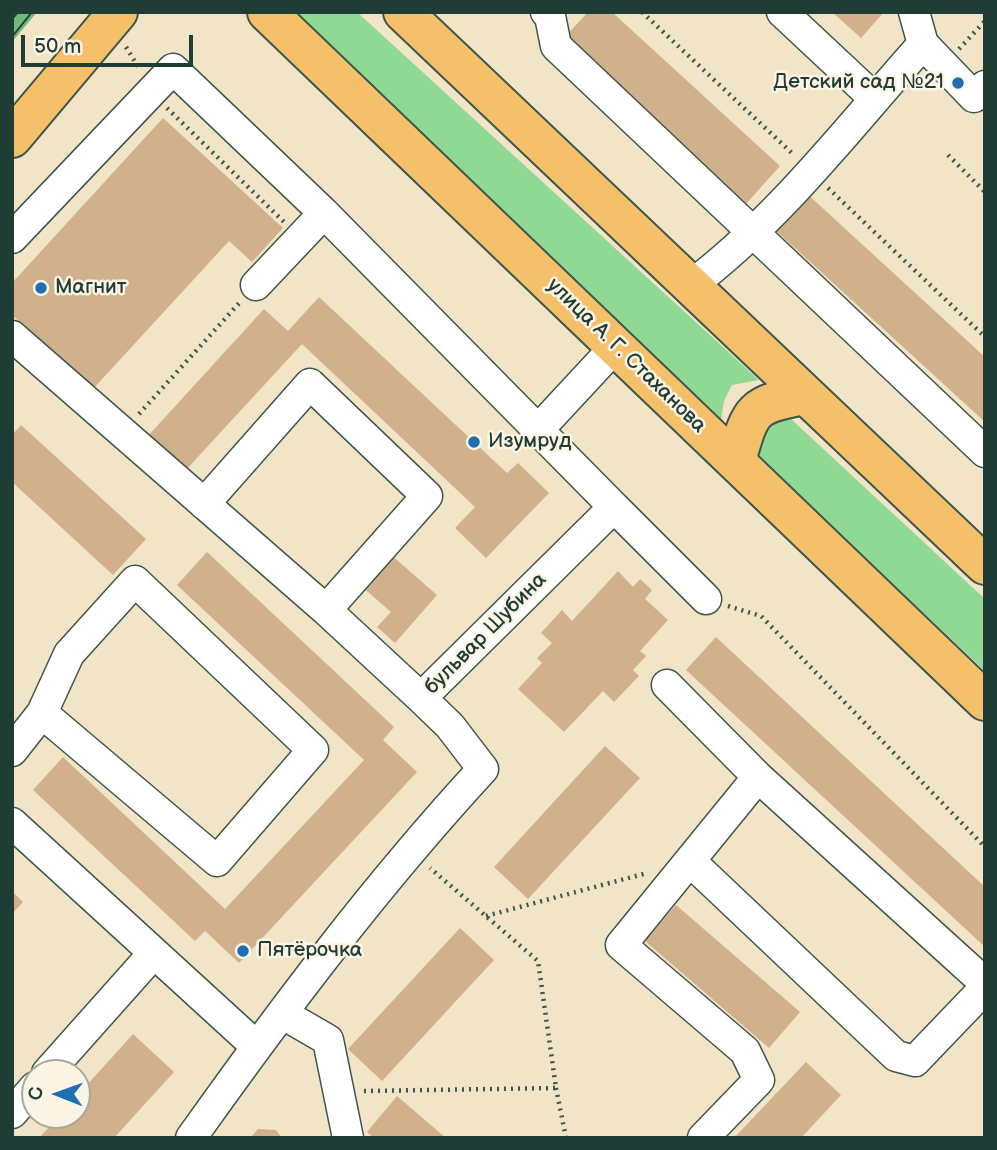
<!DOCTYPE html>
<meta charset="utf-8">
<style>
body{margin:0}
#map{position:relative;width:997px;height:1150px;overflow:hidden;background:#f2e4c6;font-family:"Balsamiq Sans",sans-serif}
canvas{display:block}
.frame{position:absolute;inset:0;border:14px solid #1f3d34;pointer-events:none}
.north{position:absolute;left:21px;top:1059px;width:70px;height:70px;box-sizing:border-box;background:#fcf5e5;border:2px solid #a4ab9e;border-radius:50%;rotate:271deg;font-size:19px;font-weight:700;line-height:28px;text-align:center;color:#1f3d34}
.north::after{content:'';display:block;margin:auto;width:24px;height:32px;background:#1f6fb2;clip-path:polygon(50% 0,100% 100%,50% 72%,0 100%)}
.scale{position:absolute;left:21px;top:35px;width:172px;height:32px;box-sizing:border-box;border:4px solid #1f3d34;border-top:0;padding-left:9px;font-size:21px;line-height:24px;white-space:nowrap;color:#1f3d34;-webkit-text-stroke:5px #fcf5e5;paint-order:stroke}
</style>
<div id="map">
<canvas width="997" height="1150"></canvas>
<div class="frame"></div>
<div class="north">С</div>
<div class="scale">50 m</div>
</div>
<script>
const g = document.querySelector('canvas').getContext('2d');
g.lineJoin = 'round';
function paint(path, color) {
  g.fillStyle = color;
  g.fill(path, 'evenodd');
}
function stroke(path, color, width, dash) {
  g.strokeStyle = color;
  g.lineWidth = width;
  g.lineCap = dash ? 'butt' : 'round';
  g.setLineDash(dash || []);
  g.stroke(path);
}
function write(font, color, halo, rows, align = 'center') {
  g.font = font + ' "Balsamiq Sans",sans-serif';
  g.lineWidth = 5;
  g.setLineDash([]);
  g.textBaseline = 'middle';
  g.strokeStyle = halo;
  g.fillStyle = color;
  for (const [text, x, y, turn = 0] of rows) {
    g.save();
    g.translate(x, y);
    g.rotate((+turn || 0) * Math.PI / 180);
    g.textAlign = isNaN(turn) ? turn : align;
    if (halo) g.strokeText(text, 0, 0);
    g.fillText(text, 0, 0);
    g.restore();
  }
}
paint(new Path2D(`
 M296 12H357L759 380 732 385 724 401 721 420Z
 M791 419 985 599V671L758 457 757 437 768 421Z`), '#8fd994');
paint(new Path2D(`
 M12 12H37L12 42Z`), '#73b97e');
paint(new Path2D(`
 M588 12H612L780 166 745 205 563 39Z
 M832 12H884L861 38Z
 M163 118 283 228 252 262 229 241 93 389 12 315V283Z
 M804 191 985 357V422L772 227Z
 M319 297 507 473 518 463 549 493 486 558 455 528 475 507 302 344 184 472 147 437 264 309 288 331Z
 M21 425 146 539 113 575 12 482V435Z
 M207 552 394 727 383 740 417 772 239 963 205 931 195 941 33 790 63 757 225 909 364 760 177 585Z
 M390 554 437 595 395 643 377 627 391 612 361 586Z
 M618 571 633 587 640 579 652 590 645 599 668 620 640 651 646 656 633 670 639 676 614 702 603 691 564 732 518 689 542 663 537 658 552 643 541 633 562 610 572 621Z
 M716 637 985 887V947L686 670Z
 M605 746 640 778 528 899 494 867Z
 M12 891 23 902 12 914Z
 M676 905 800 1012 769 1048 645 941Z
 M460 928 494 960 382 1081 348 1049Z
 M133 1034 174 1072 114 1138H39L60 1115H77V1096Z
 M806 1062 841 1095 801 1138H734Z
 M397 1096 446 1138H374L367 1132Z
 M258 1129 276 1130 282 1138H250Z`), '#d0b18c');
const minor = new Path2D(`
 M546 12 550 16 556 46 985 452
 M782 12 874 98
 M923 44 974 97 985 86
 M324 213 538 430
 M12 238 173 69 324 213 256 285
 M690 286C779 219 849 127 923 44L914 12
 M12 336 326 610 421 698
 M204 504 310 384 427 496 326 610
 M614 507 706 599
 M667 685 758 777 985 983
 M12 751 42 713 217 861 313 750 135 581 69 654 42 713
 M12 823 256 1046
 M690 861 896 1056 915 1061 985 988
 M283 1014 328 1040 348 1138
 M47 1073 153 954
 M12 1113 35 1087
 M191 1138C282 1010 377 884 483 769L450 726 421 698 614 507 538 430 616 346
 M703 1138 759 1080 745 1051 621 945 758 777`);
const major = new Path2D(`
 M267 12 985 701
 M403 12 985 565
 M12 138 118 12
 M736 461C751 409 751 405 804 395`);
stroke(minor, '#3f564a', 33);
stroke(major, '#3f564a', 42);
stroke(new Path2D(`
 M642 12 794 155
 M126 47 140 70
 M959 49 985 21
 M167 108 284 222
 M948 155 985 192
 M828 188 985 337
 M139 414 241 301
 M728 606 761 616 985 847
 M486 916 647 873
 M556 1088 566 1138
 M364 1091 556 1088 538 961 430 868`), '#3f564a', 4.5, [2, 5]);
stroke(minor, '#fff', 30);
stroke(major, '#f4c16a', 38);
stroke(new Path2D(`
 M12 19 18 12
 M12 37 32 12`), '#1f3d34', 2);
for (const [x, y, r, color] of [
 [958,83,7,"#1f6fb2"],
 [41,288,7,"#1f6fb2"],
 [474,442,7,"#1f6fb2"],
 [243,951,7,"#1f6fb2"]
]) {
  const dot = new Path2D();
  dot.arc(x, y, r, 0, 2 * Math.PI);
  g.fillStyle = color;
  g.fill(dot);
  stroke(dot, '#fcf5e5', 2.5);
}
write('21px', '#1f3d34', '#fcf5e5', [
 ["Детский сад №21",944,83,"right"],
 ["Магнит",55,288],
 ["Изумруд",488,442],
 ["Пятёрочка",257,951]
], 'left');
write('21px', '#1f3d34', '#fcf5e5', [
 ["улица А. Г. Стаханова",626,356,44],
 ["бульвар Шубина",486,634,-45]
]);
</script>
